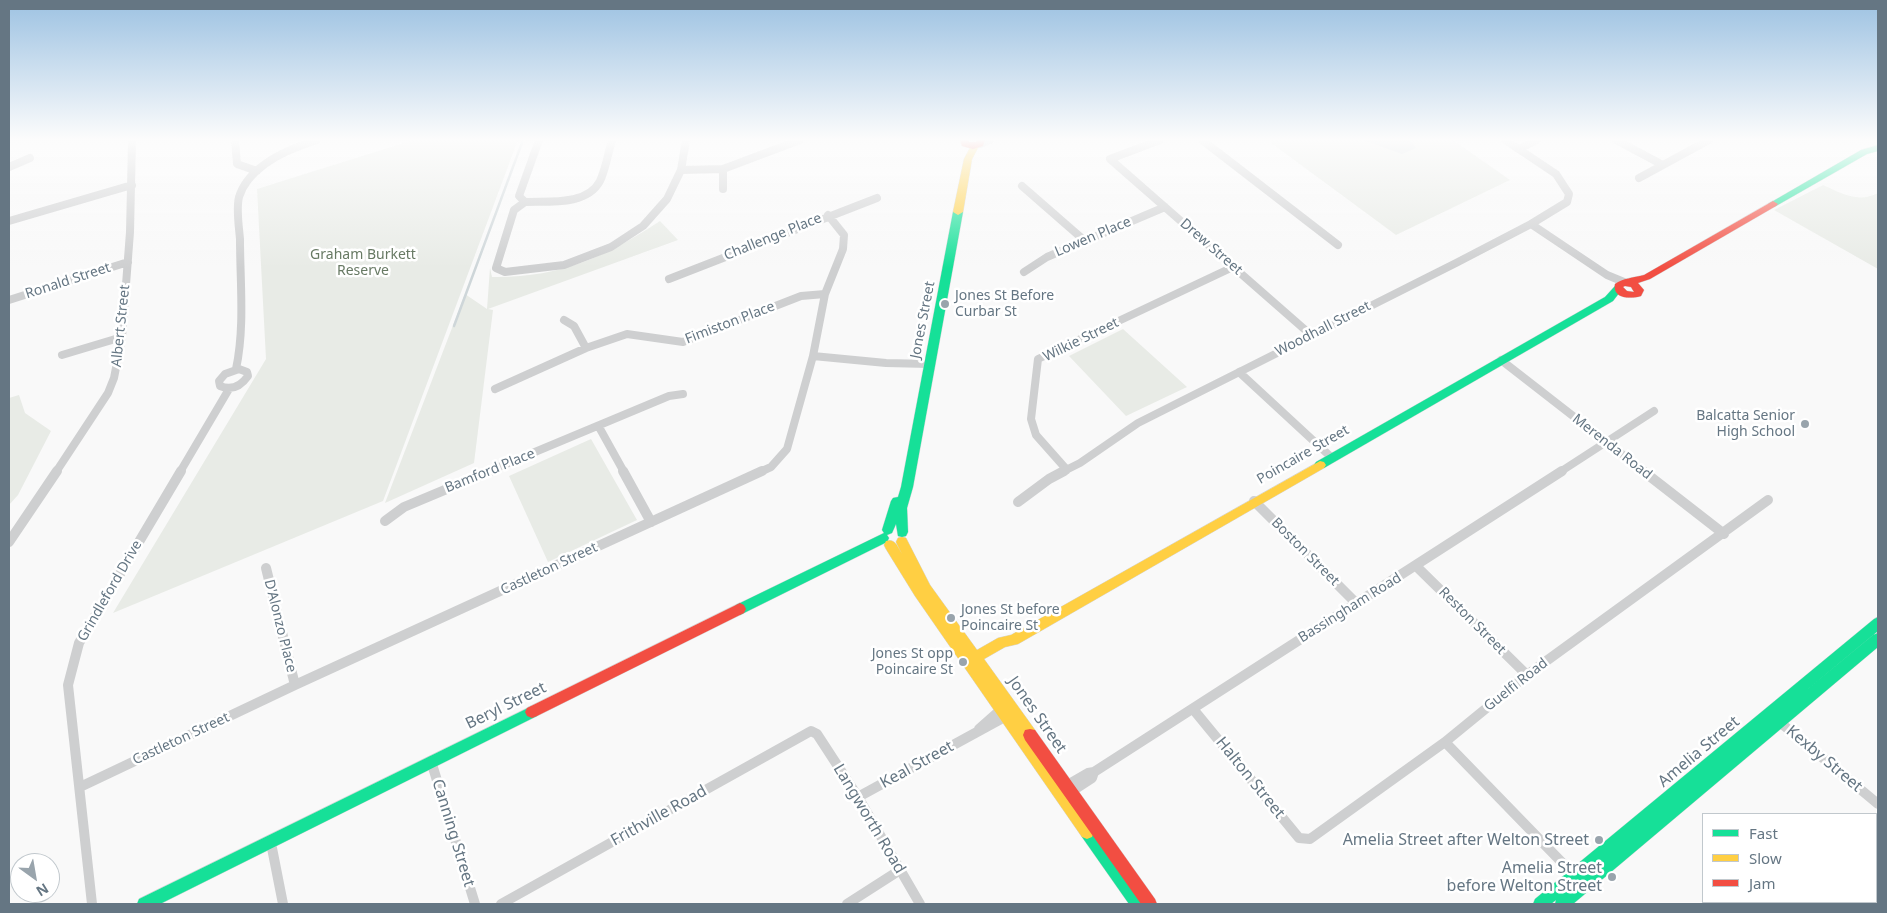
<!DOCTYPE html>
<style>
body{margin:0}
#map{position:relative;width:1887px;height:913px;overflow:hidden;background:#f9f9f9;font-family:"Noto Sans",sans-serif}
canvas{display:block}
.frame{position:absolute;inset:0;border:10px solid #657683;pointer-events:none}
.legend{position:absolute;left:1702px;top:813px;width:175px;height:90px;box-sizing:border-box;background:#fff;border:1px solid #c1c8cd;margin:0;padding:6px 9px;list-style:none;font-size:15px;color:#657683}
.legend li{display:flex;align-items:center;gap:10px;height:25px}
.legend b{width:25px;border:1px solid #c1c8cd}
.north{position:absolute;left:10px;top:853px;width:50px;height:50px;box-sizing:border-box;background:#fff;border:1px solid #c1c8cd;border-radius:50%;rotate:148deg;font-size:14px;font-weight:700;line-height:20px;text-align:center;color:#657683}
.north::after{content:'';display:block;margin:auto;width:18px;height:22px;background:#99a4ac;clip-path:polygon(50% 0,100% 100%,50% 72%,0 100%)}
</style>
<div id="map">
<canvas width="1887" height="913"></canvas>
<div class="frame"></div>
<ul class="legend">
<li><b style="height:6px;background:#16e098"></b>Fast</li>
<li><b style="height:6px;background:#ffcf43"></b>Slow</li>
<li><b style="height:6px;background:#f24e42"></b>Jam</li>
</ul>
<div class="north">N</div>
</div>
<script>
const g = document.querySelector('canvas').getContext('2d');
g.lineJoin = 'round';
function paint(path, color) {
  g.fillStyle = color;
  g.fill(path, 'evenodd');
}
function stroke(path, color, width, dash) {
  g.strokeStyle = color;
  g.lineWidth = width;
  g.lineCap = dash ? 'butt' : 'round';
  g.setLineDash(dash || []);
  g.stroke(path);
}
function write(font, color, halo, rows, align = 'center') {
  g.font = font + ' "Noto Sans",sans-serif';
  g.lineWidth = 5;
  g.setLineDash([]);
  g.textBaseline = 'middle';
  g.strokeStyle = halo;
  g.fillStyle = color;
  for (const [text, x, y, turn = 0] of rows) {
    g.save();
    g.translate(x, y);
    g.rotate((+turn || 0) * Math.PI / 180);
    g.textAlign = isNaN(turn) ? turn : align;
    if (halo) g.strokeText(text, 0, 0);
    g.fillText(text, 0, 0);
    g.restore();
  }
}
paint(new Path2D(`
 M413 140H518L383 501 113 613 266 359 257 189Z
 M1267 140H1453L1510 180 1396 235Z
 M1823 185C1843 194 1858 203 1878 193V269L1774 210Z
 M660 221 678 240 488 309 493 310 474 463 385 503 465 294 487 309 490 268 492 277C560 278 605 257 660 221Z
 M1123 329 1187 387 1126 416 1069 356Z
 M19 395 25 413 51 431 18 495 9 505V398Z
 M591 439 637 520 548 562 509 476Z`), '#e8ebe6');
paint(new Path2D(`
 M1363 140H1410L1416 148 1402 154Z`), '#ced6d9');
stroke(new Path2D(`
 M454 326 523 140`), '#ced6d9', 2.5);
const fast = new Path2D(`
 M1878 145V151L1867 154 1776 206 1773 207 1768 204 1861 150Z
 M958 209 963 212 913 487 907 508 908 532 906 536 902 537 898 536 896 524 892 533 887 535 889 538 887 542 744 613 740 615 736 613 734 609 736 605 884 533 882 530 891 501 893 498 898 497 901 487 953 212Z
 M1618 285 1623 288 1613 301 1324 468H1316L1314 465 1316 462 1605 297 1615 286Z
 M1878 617V631L1786 707 1873 635 1878 633V647L1573 904H1555L1556 900 1551 904H1533L1535 899 1874 619Z
 M532 706 537 708 539 712 537 716 160 904H137L139 899Z
 M1087 825 1092 827 1143 899 1145 904H1129L1082 837 1080 832 1082 827Z`);
const slow = new Path2D(`
 M975 143 979 146 972 159 963 212 958 215 953 212 964 159 972 144Z
 M1320 461 1324 462 1326 465 1324 468 1018 644 1005 647 984 659 1035 730 1037 735 1035 740 1031 741 1092 827 1094 832 1092 837 1087 839 1082 837 915 596 886 549 884 545 886 541C895 538 898 547 902 554L896 542 898 538 902 537 906 538 930 585 977 650 998 638 1011 635Z`);
const jam = new Path2D(`
 M960 140H968L969 142H976L977 140H985L983 146 973 149 962 146Z
 M1773 201 1778 204 1776 206 1650 279 1638 283 1644 290 1641 296C1631 299 1612 299 1615 284 1623 278 1633 278 1644 275ZM1625 286 1631 287 1634 292 1627 291 1623 287Z
 M740 603 744 605 746 609 744 613 537 716 532 718 527 716 525 712 527 708Z
 M1030 729 1035 730 1155 899 1157 904H1141L1025 740 1023 735 1025 730Z`);
stroke(fast, '#d5d6d7', 1);
stroke(slow, '#d5d6d7', 1);
stroke(jam, '#d5d6d7', 1);
stroke(new Path2D(`
 M235 140 237 164 257 171
 M539 140 519 196 525 202C548 201 587 206 600 181 606 168 608 153 612 140
 M1160 140 1110 159 1311 335
 M1202 140 1338 245
 M1616 140 1661 164
 M980 144 990 140
 M1519 149 1537 140
 M9 167 30 158
 M723 169V189
 M681 170 723 169 800 140
 M1639 178 1709 140
 M1022 186 1085 241
 M525 202 514 210 496 268 505 272 564 265 611 247 643 226 667 199 681 170 686 140
 M9 221 132 185
 M1531 224 1607 275 1624 282
 M1024 272 1047 257 1165 207
 M669 279 877 198
 M9 300 128 262
 M564 320 574 326 586 348
 M62 355 122 337
 M813 356 886 363 929 364
 M1501 360 1645 472
 M236 369C245 327 240 282 240 239 239 227 236 209 239 197 249 165 288 149 317 140
 M239 369 247 372 248 376C241 386 232 391 220 386L219 381 225 374Z
 M1239 372 1331 457
 M495 389 586 348 627 334 683 342 801 296 825 294
 M599 427 624 472
 M1067 470 1036 435 1031 419 1038 359 1233 267
 M56 472 108 393 114 378 122 337 130 232 132 140
 M180 472 229 389
 M487 472 669 396 683 394
 M760 472 771 467 787 449 813 356 825 294 843 249 844 235 828 215
 M1062 472 1080 463 1138 423 1456 263 1531 224 1567 202 1569 194 1556 174 1505 140
 M1560 472 1654 411`), '#cecfd0', 8);
stroke(new Path2D(`
 M623 471 651 522
 M1643 471 1724 534
 M1254 501 1356 603
 M1018 502 1049 479 1064 471
 M385 521 404 507 490 471
 M9 542 57 471
 M1416 566 1527 675
 M266 568 295 685
 M1193 709 1299 838 1310 839 1445 742 1527 675 1768 500
 M1776 719 1878 804
 M979 729 1005 706
 M1445 742 1577 878
 M431 761 475 904
 M80 787 295 685 762 471
 M1062 788 1088 773 1094 772 1562 471
 M1066 795 1092 778 1094 772
 M858 797 1010 714
 M271 843 283 904
 M92 904 68 685 79 643 181 471
 M501 904 811 731 817 734 858 797 920 904
 M847 904 900 870`), '#cecfd0', 10);
paint(fast, '#16e098');
paint(slow, '#ffcf43');
paint(jam, '#f24e42');
const sky = g.createLinearGradient(0, 0, 0, 268);
sky.addColorStop(0, '#9dc2e2');
sky.addColorStop(0.52, '#fcfcfc');
sky.addColorStop(1, '#fcfcfc00');
g.fillStyle = sky;
g.fillRect(0, 0, 1887, 268);
for (const [x, y, r, color] of [
 [945,304,5,"#99a4ac"],
 [1805,424,5,"#99a4ac"],
 [951,618,5,"#99a4ac"],
 [963,662,5,"#99a4ac"],
 [1599,840,5,"#99a4ac"],
 [1612,877,5,"#99a4ac"]
]) {
  const dot = new Path2D();
  dot.arc(x, y, r, 0, 2 * Math.PI);
  g.fillStyle = color;
  g.fill(dot);
  stroke(dot, '#fff', 2);
}
write('14px', '#657683', '#fff', [
 ["Challenge Place",773,237,-22],
 ["Lowen Place",1093,237,-23],
 ["Drew Street",1211,247,41],
 ["Ronald Street",68,281,-18],
 ["Jones Street",923,320,-79],
 ["Fimiston Place",730,323,-21],
 ["Albert Street",121,326,-84],
 ["Woodhall Street",1323,329,-27],
 ["Wilkie Street",1081,340,-26],
 ["Merenda Road",1612,447,38],
 ["Poincaire Street",1303,455,-30],
 ["Bamford Place",490,471,-22],
 ["Boston Street",1305,552,45],
 ["Castleton Street",549,569,-25],
 ["Grindleford Drive",110,591,-60],
 ["Bassingham Road",1350,608,-32],
 ["Reston Street",1472,621,45],
 ["D'Alonzo Place",280,626,76],
 ["Guelfi Road",1516,685,-38],
 ["Castleton Street",181,739,-25]
]);
write('14px', '#687a64', '#fff', [
 ["Graham Burkett",363,255],
 ["Reserve",363,271]
]);
write('14px', '#657683', '#fff', [
 ["Jones St Before",955,296],
 ["Curbar St",955,312],
 ["Balcatta Senior",1795,416,"right"],
 ["High School",1795,432,"right"],
 ["Jones St before",961,610],
 ["Poincaire St",961,626],
 ["Jones St opp",953,654,"right"],
 ["Poincaire St",953,670,"right"]
], 'left');
write('16px', '#657683', '#fff', [
 ["Beryl Street",506,706,-26],
 ["Jones Street",1037,715,55],
 ["Amelia Street",1699,752,-40],
 ["Kexby Street",1824,759,40],
 ["Keal Street",917,765,-29],
 ["Halton Street",1250,778,51],
 ["Frithville Road",659,816,-29],
 ["Langworth Road",869,819,59],
 ["Canning Street",453,833,73]
]);
write('16px', '#657683', '#fff', [
 ["Amelia Street after Welton Street",1589,840],
 ["Amelia Street",1602,868],
 ["before Welton Street",1602,886]
], 'right');
</script>
